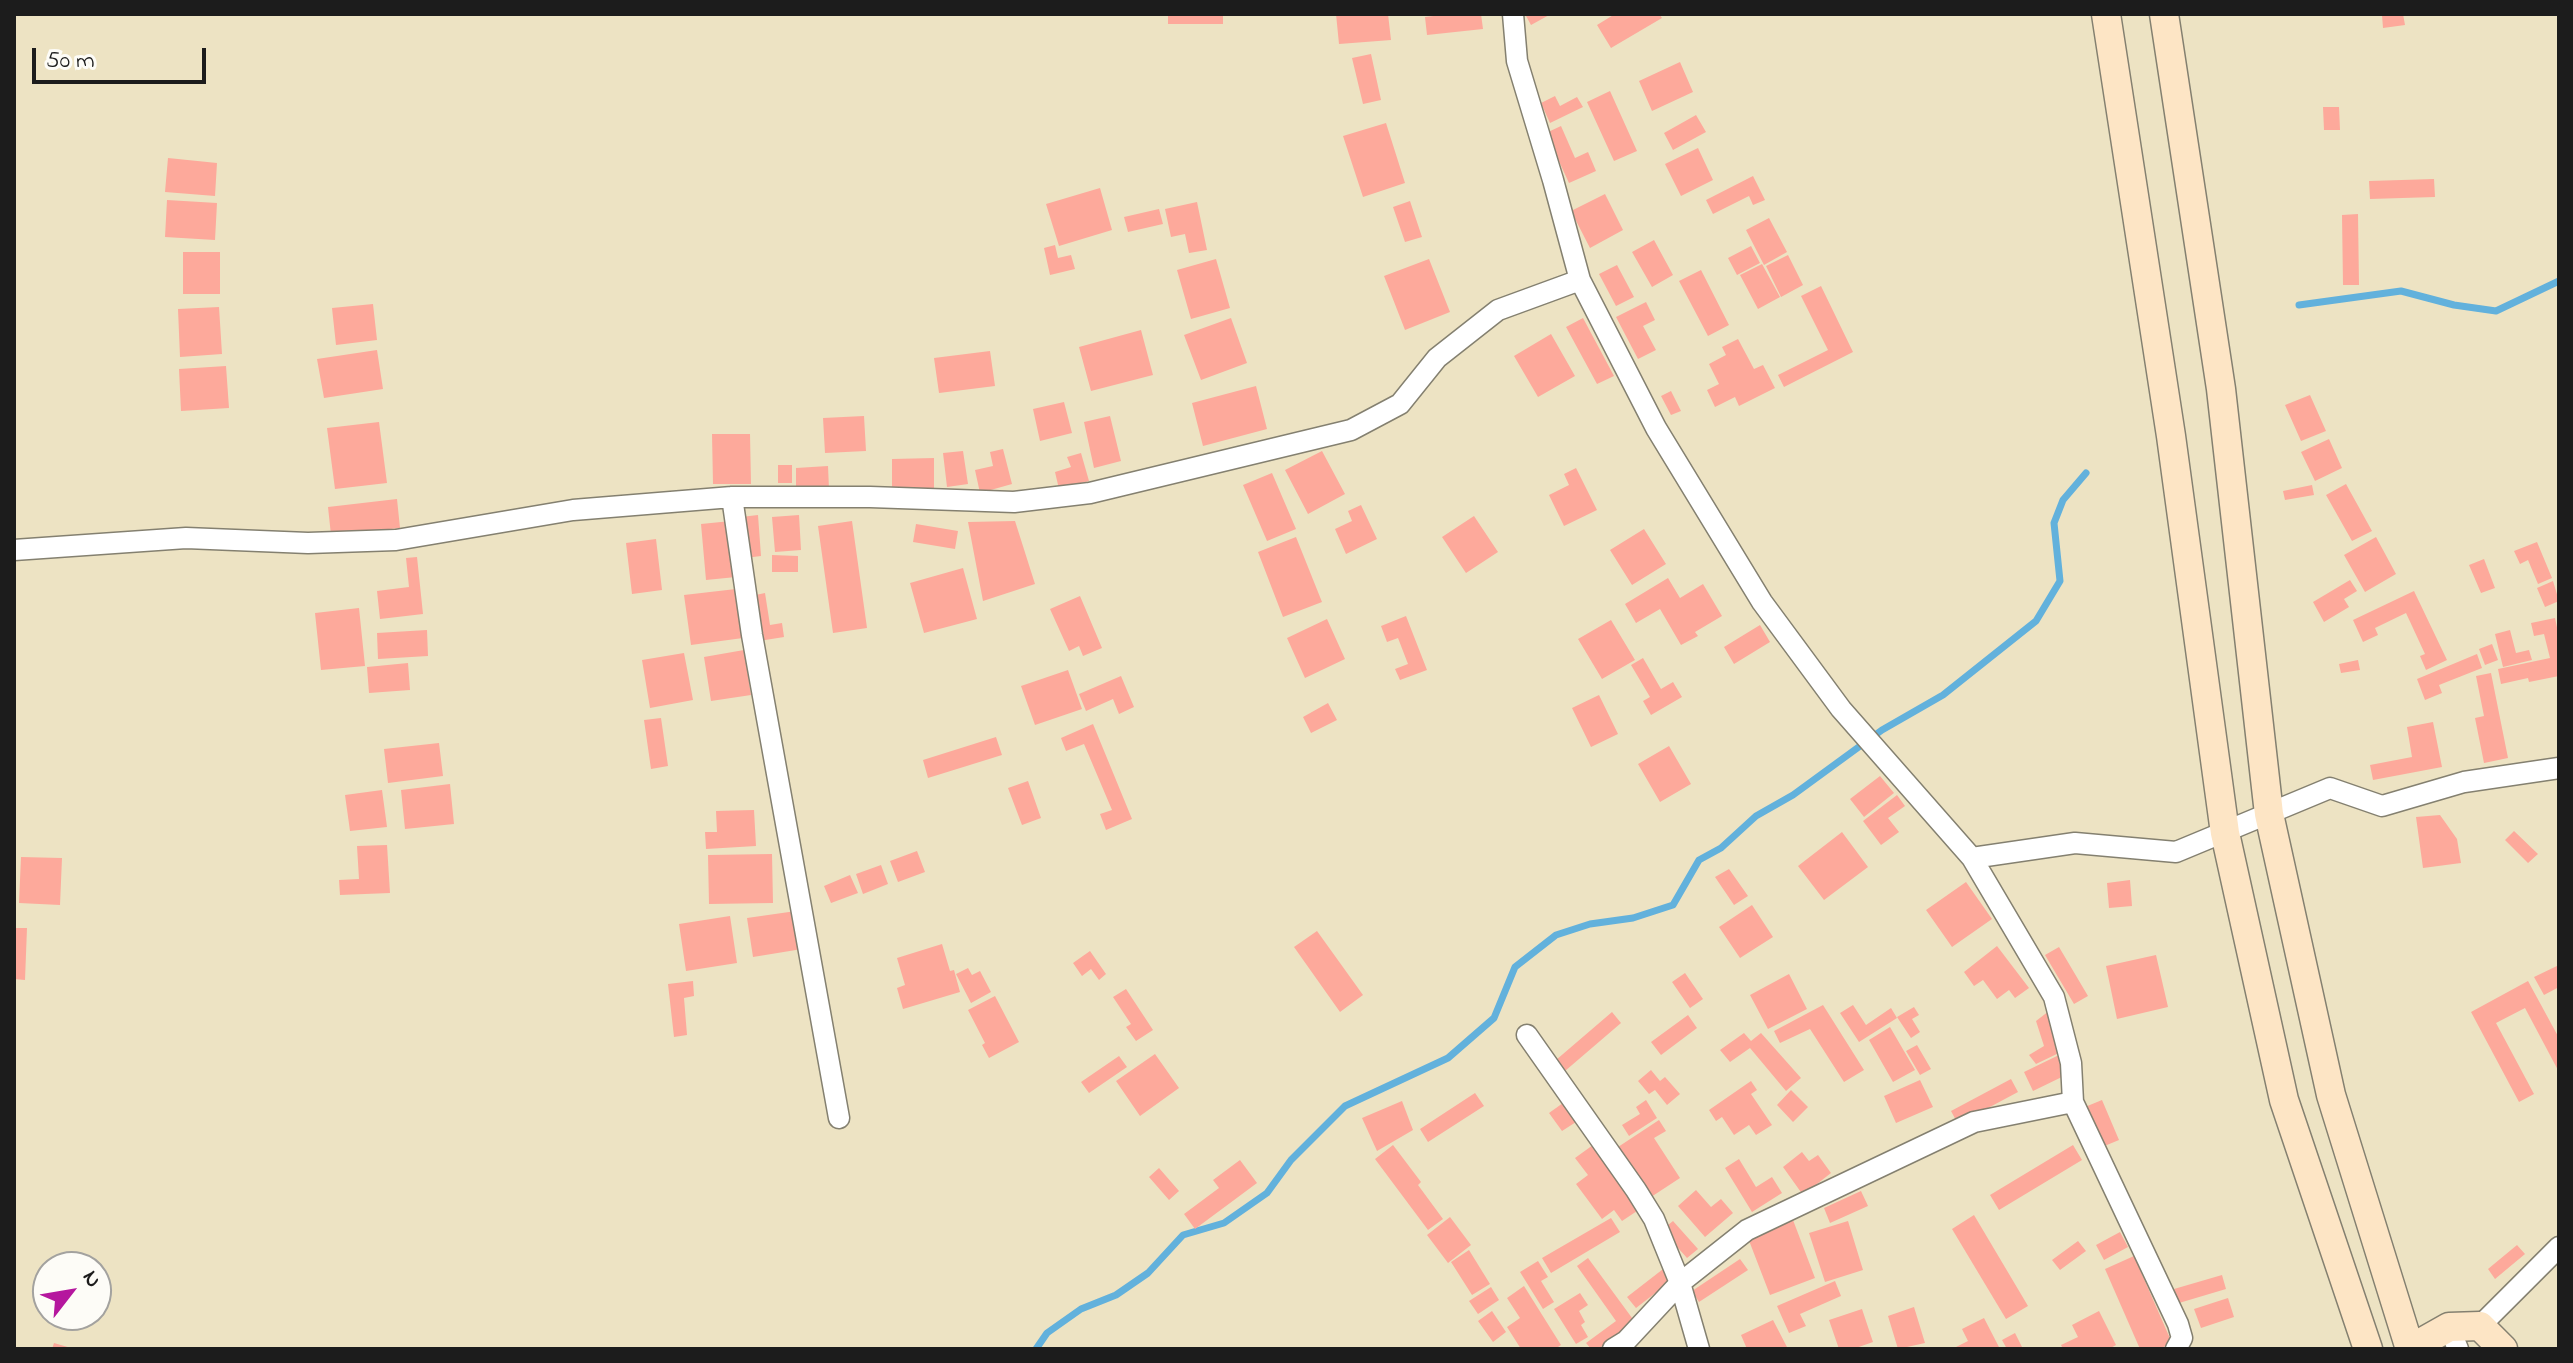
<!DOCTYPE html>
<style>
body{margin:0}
#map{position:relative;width:2573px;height:1363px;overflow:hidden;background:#ede3c3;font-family:"Indie Flower",sans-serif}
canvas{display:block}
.frame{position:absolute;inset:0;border:16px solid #1c1c1c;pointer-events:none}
.north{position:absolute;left:32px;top:1251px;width:80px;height:80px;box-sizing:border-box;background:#fdfcf7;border:2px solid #a3a29f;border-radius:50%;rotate:59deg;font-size:22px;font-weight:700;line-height:32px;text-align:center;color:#1c1c1c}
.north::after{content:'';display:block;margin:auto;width:28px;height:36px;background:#b5179e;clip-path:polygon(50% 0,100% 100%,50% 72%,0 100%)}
.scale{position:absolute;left:32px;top:48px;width:174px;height:36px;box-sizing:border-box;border:4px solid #1c1c1c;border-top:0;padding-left:10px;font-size:24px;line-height:28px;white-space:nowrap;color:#1c1c1c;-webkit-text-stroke:6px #fdfcf7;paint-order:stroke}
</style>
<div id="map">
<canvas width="2573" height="1363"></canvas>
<div class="frame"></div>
<div class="north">N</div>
<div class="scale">50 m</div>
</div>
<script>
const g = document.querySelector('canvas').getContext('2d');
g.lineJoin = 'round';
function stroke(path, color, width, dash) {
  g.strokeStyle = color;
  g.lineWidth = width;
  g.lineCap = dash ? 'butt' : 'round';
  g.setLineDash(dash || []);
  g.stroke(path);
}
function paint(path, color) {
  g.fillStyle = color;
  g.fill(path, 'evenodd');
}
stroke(new Path2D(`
 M2299 305 2401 291 2454 305 2496 311 2559 281
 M1036 1349 1047 1333 1081 1309 1116 1295 1148 1273 1183 1235 1224 1223 1267 1193 1291 1160 1345 1106 1448 1058 1494 1018 1515 967 1556 935 1590 924 1633 918 1673 905 1699 860 1721 848 1756 816 1793 795 1882 730 1943 695 2036 621 2060 581 2054 523 2063 500 2086 473`), '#62b1dc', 7);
paint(new Path2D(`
 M1168 14H1223V24H1168Z
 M1336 14H1388L1391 40 1339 44Z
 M1450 14H1481L1483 29 1427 35 1425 17Z
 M1525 14H1551L1531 25Z
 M1615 14H1659L1662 18 1611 48 1597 25Z
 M2403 14 2405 25 2383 28 2382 15Z
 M1371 54 1381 100 1363 104 1352 58Z
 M1680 62 1693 92 1652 111 1639 81Z
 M1610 91 1637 151 1614 161 1587 102Z
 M1555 96 1560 106 1577 97 1583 107 1550 123 1541 103Z
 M2323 107H2339L2340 130H2324Z
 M1696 115 1706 132 1673 150 1664 133Z
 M1386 123 1405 183 1363 197 1343 136Z
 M1561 126 1575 158 1588 152 1596 171 1569 183 1546 133Z
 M1698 148 1713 180 1681 196 1665 164Z
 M168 158 217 163 215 196 165 192Z
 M1753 176 1765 200 1753 205 1749 196 1713 214 1706 200Z
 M2434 179 2435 197 2370 199 2369 181Z
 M1100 188 1112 230 1059 246 1046 204Z
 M1605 194 1623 230 1590 248 1571 211Z
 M167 200 217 203 215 240 165 237Z
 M1410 201 1422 237 1405 242 1393 207Z
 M1197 202 1207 250 1189 253 1185 234 1171 237 1165 209Z
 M1159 209 1163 224 1128 232 1124 217Z
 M2358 214 2359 285H2343L2342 215Z
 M1769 218 1787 252 1764 265 1746 230Z
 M1654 240 1673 275 1652 287 1632 252Z
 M1055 245 1058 258 1071 255 1075 269 1050 275 1044 248Z
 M1751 246 1760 263 1737 275 1728 258Z
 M183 252H220V294H183Z
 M1788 255 1803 285 1781 297 1766 266Z
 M1216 259 1230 308 1191 319 1177 270Z
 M1429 259 1450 312 1405 330 1384 276Z
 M1762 264 1780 297 1758 309 1740 275Z
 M1617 265 1634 297 1616 306 1599 274Z
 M1701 270 1729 325 1708 336 1679 281Z
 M1821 286 1853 352 1784 387 1778 375 1828 350 1801 296Z
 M1646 302 1655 320 1643 326 1656 350 1638 359 1616 317Z
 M373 304 377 340 336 345 332 308Z
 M219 307 222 354 180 357 178 309Z
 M1231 318 1247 363 1201 380 1184 335Z
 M1583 318 1614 376 1597 384 1566 327Z
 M1141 330 1153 375 1091 391 1079 347Z
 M1551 334 1575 376 1538 397 1514 356Z
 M1738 339 1754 369 1763 365 1775 388 1739 406 1735 397 1715 407 1707 390 1719 384 1709 364 1726 355 1722 347Z
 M377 350 383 389 324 398 317 359Z
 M990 351 995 386 939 393 934 358Z
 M226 366 229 408 181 411 179 369Z
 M1256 386 1267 429 1203 446 1192 403Z
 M1671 391 1681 411 1671 415 1661 396Z
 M2310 395 2326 431 2301 441 2285 405Z
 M1064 402 1072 433 1040 441 1033 409Z
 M864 416 866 451 825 453 823 418Z
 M1110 416 1121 461 1094 468 1084 422Z
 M379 422 387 483 335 489 327 428Z
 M712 434H750L751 484H713Z
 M2329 439 2342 468 2315 481 2301 452Z
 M1003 449 1012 484 980 493 975 470 993 466 990 452Z
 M963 451 968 484 947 487 943 453Z
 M1322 451 1345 494 1308 514 1285 470Z
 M1081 453 1089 481 1059 489 1055 472 1071 467 1067 457Z
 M934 458V489H892V459Z
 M778 465H792V483H778Z
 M828 466 829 489 796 490V468Z
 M1576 468 1597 510 1564 526 1549 495 1569 485 1564 474Z
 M1272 473 1296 529 1267 541 1243 485Z
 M2346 484 2372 531 2352 541 2326 495Z
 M2312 485 2314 495 2285 500 2283 491Z
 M397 499 400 528 331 535 328 507Z
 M1361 505 1377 539 1346 554 1335 529 1352 521 1348 511Z
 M758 515 761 556 745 558 741 517Z
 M799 515 801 550 775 552 772 517Z
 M1474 516 1498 552 1466 573 1442 537Z
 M731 521 736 577 706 580 701 524Z
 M852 521 867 628 833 633 818 526Z
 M1015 521 1035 584 983 601 968 522Z
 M916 524 958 531 955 549 913 542Z
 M1644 529 1666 564 1632 585 1610 550Z
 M1296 537 1322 602 1283 617 1258 552Z
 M2376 537 2396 574 2365 592 2344 555Z
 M656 539 662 590 632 594 626 543Z
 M2537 542 2552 578 2538 584 2528 560 2520 564 2514 551Z
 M772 555 798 556V572H772Z
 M417 557 423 614 380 619 377 591 409 587 406 558Z
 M2484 559 2495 588 2481 593 2469 565Z
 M963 568 977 619 924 633 910 583Z
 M1668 578 1680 598 1703 584 1722 616 1695 632 1698 636 1681 645 1660 609 1636 623 1625 604Z
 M2350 580 2357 591 2344 599 2349 607 2324 622 2313 602Z
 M2553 581 2559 601 2545 607 2537 588Z
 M736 589 743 638 691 645 684 595Z
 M2414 591 2447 660 2426 670 2420 656 2425 654 2406 613 2375 628 2378 635 2363 642 2353 620Z
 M765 593 770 625 782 623 784 637 759 641 751 596Z
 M1080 596 1102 648 1083 656 1079 646 1069 651 1050 609Z
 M359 608 365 666 321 670 315 613Z
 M1406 616 1427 670 1400 680 1395 669 1408 664 1398 638 1387 642 1381 626Z
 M2555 618 2559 637V676L2529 682 2528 678 2501 684 2498 669 2550 658 2544 634 2534 636 2531 623Z
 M1327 619 1345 659 1305 678 1287 638Z
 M1611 620 1635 660 1602 679 1578 639Z
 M1760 625 1770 642 1734 664 1724 647Z
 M427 630 428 656 378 659 377 633Z
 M2510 630 2516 653 2529 650 2532 660 2503 667 2495 634Z
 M2492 644 2498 660 2485 665 2479 649Z
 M744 650 751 695 711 701 704 657Z
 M684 653 693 700 650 708 642 660Z
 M2477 654 2482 668 2439 685 2442 693 2425 700 2417 679Z
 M1643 658 1661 689 1673 682 1682 697 1651 715 1643 701 1650 697 1631 665Z
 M2358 660 2360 670 2341 673 2339 664Z
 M408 663 410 690 369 693 367 667Z
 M1068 670 1082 709 1035 725 1021 686Z
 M2491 673 2508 758 2484 763 2475 718 2484 716 2476 676Z
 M1121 676 1134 707 1119 714 1113 699 1086 711 1079 694Z
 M1599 695 1618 734 1591 747 1572 708Z
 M1328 703 1337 720 1311 733 1303 717Z
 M661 718 668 766 651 769 644 720Z
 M2433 722 2442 767 2373 780 2370 765 2412 757 2407 727Z
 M1093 724 1132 819 1106 830 1100 814 1112 810 1084 744 1066 751 1061 738Z
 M996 737 1002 755 928 778 923 760Z
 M439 743 443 776 388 783 384 749Z
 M1669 746 1691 784 1660 802 1638 764Z
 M1880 776 1894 793 1864 817 1850 799Z
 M1028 781 1041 818 1022 825 1008 788Z
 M450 784 454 824 405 829 401 790Z
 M382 790 387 827 350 831 345 795Z
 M1897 795 1905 806 1888 818 1899 832 1881 845 1863 821Z
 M754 810 756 846 706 849 705 832H717L716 811Z
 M2440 815 2457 839 2461 863 2423 868 2416 817Z
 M2514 831 2538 854 2528 863 2505 840Z
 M1842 832 1868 867 1824 900 1798 866Z
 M387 845 390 893 340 895 339 880 359 879 357 846Z
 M917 851 925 872 898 882 890 861Z
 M772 854 773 903 709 904 708 855Z
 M21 857 62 858 60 905 19 903Z
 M881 865 888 884 863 894 856 874Z
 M1729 869 1748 896 1734 905 1715 877Z
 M850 875 858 893 831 903 824 886Z
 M2130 880 2132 906 2109 908 2107 883Z
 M1966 882 1992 919 1952 947 1926 910Z
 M1752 905 1773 937 1740 958 1719 927Z
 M796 911 802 949 753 957 747 918Z
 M730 916 737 963 686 971 679 924Z
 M14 928H27L25 980 14 979Z
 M1317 931 1363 995 1340 1012 1294 947Z
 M942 944 950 971 954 970 960 992 903 1009 897 988 905 985 897 958Z
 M1997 946 2029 988 2015 998 2009 990 1997 999 1983 980 1974 986 1964 972Z
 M2059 947 2088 996 2074 1004 2045 955Z
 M1090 951 1106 974 1099 980 1091 969 1082 976 1073 963Z
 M2156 955 2168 1007 2117 1019 2106 966Z
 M2559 965V987L2544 995 2534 977Z
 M968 968 972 975 980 971 991 992 971 1003 956 974Z
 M1685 973 1703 999 1690 1008 1672 982Z
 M1789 974 1807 1009 1768 1029 1750 995Z
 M693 981 694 996 684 998 687 1035 674 1037 668 984Z
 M2528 981 2559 1038V1072L2525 1008 2496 1023 2534 1094 2519 1102 2471 1012Z
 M1126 989 1153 1030 1136 1041 1126 1027 1131 1024 1113 997Z
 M995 996 1019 1042 989 1058 982 1045 985 1043 968 1010Z
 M1823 1005 1864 1070 1844 1082 1810 1029 1780 1043 1774 1031Z
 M1853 1005 1866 1025 1891 1008 1897 1018 1859 1042 1840 1013Z
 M1914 1007 1919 1015 1912 1019 1920 1032 1911 1038 1897 1017Z
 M2049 1011 2061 1052 2036 1064 2029 1055 2044 1046 2036 1021Z
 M1612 1012 1621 1023 1565 1071 1556 1060Z
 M1688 1015 1697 1028 1661 1055 1651 1042Z
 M1890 1027 1915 1070 1893 1082 1869 1040Z
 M1744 1033 1751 1041 1761 1033 1801 1078 1786 1091 1750 1048 1730 1062 1720 1050Z
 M1917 1045 1931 1069 1920 1075 1906 1051Z
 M1155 1054 1179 1088 1140 1116 1116 1081Z
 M2059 1055 2068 1074 2033 1091 2024 1072Z
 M1119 1056 1127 1067 1089 1093 1081 1082Z
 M1651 1070 1660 1081 1665 1077 1680 1094 1667 1105 1655 1090 1649 1094 1638 1081Z
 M2011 1079 2018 1092 1958 1124 1951 1111Z
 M1920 1080 1933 1107 1896 1123 1884 1096Z
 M1751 1081 1757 1090 1751 1094 1772 1125 1756 1135 1749 1125 1734 1135 1722 1117 1716 1121 1709 1110Z
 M1791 1090 1808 1107 1793 1122 1777 1105Z
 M1475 1093 1484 1106 1428 1142 1420 1129Z
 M1646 1100 1657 1118 1629 1136 1622 1125 1640 1114 1636 1107Z
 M2102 1100 2119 1140 2102 1147 2085 1107Z
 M1402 1101 1413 1130 1377 1151 1362 1118Z
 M1563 1103 1576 1122 1562 1131 1549 1113Z
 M1659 1120 1666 1131 1654 1138 1680 1178 1648 1199 1615 1149Z
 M1393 1145 1421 1182 1418 1185 1443 1219 1428 1230 1375 1159Z
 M1593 1145 1640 1209 1622 1221 1614 1210 1602 1219 1576 1184 1588 1175 1575 1158Z
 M2073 1145 2082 1160 1999 1210 1990 1195Z
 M1802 1152 1809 1161 1818 1155 1831 1173 1803 1195 1783 1167Z
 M1739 1159 1756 1187 1772 1177 1782 1193 1752 1212 1725 1168Z
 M1240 1160 1257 1183 1195 1229 1184 1214 1219 1188 1213 1180Z
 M1159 1168 1179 1191 1169 1200 1149 1177Z
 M1696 1190 1711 1207 1721 1199 1733 1213 1705 1237 1678 1206Z
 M1861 1191 1868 1206 1830 1223 1824 1208Z
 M1974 1215 2028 1306 2006 1319 1952 1229Z
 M1450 1217 1471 1245 1448 1263 1427 1235Z
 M1611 1218 1620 1232 1551 1273 1542 1258Z
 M1793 1220 1815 1278 1770 1295 1748 1238Z
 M1673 1221 1698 1249 1687 1258 1662 1230Z
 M1848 1221 1863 1270 1825 1282 1809 1233Z
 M2120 1232 2128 1247 2104 1260 2096 1245Z
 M2078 1241 2086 1251 2060 1270 2052 1260Z
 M2517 1245 2525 1254 2495 1279 2488 1269Z
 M1469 1250 1490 1284 1472 1295 1451 1262Z
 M2134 1256 2172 1343 2159 1349H2140L2105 1269Z
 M1588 1258 1635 1322 1598 1349H1591L1586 1343 1616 1321 1577 1266Z
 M1740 1259 1748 1270 1699 1302 1692 1291Z
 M1538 1261 1548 1277 1541 1281 1554 1302 1543 1309 1520 1272Z
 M1667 1266 1676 1277 1636 1308 1627 1297Z
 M2222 1275 2226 1289 2179 1303 2174 1289Z
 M1835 1281 1841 1296 1800 1314 1806 1326 1789 1333 1777 1306Z
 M1524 1286 1561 1345 1555 1349H1521L1507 1327 1520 1318 1507 1298Z
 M1491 1287 1499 1300 1478 1314 1469 1301Z
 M1580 1293 1588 1305 1579 1311 1585 1322 1581 1325 1588 1337 1576 1344 1554 1309Z
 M2228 1298 2234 1317 2201 1328 2194 1309Z
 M1914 1307 1925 1343 1898 1349 1888 1316Z
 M1862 1309 1873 1342 1853 1349H1839L1829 1320Z
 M1492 1311 1506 1332 1493 1342 1478 1321Z
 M2099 1311 2116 1345 2109 1349H2063L2061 1345 2078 1337 2072 1325Z
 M1984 1318 2000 1349H1957L1956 1347 1968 1341 1962 1329Z
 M1773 1320 1788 1349H1747L1741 1335Z
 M2015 1333 2023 1349H2007L2002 1340Z
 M54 1343 71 1348V1349H52Z`), '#fda99b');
const street = new Path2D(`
 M1513 14 1517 61 1553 180 1580 280 1656 428 1762 602 1841 709 1972 858 2054 997 2071 1063 2073 1102 2178 1324 2182 1338 2176 1349
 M732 497 752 635 839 1118
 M14 550 186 538 308 543 396 540 573 510 732 497H870L1014 502 1090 493 1351 430 1400 404 1437 358 1498 310 1580 280
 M1972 858 2075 843 2176 852 2330 788 2382 806 2464 782 2559 768
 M1527 1035 1636 1190 1654 1219 1680 1283 1699 1349
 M2480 1326 2559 1247
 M2449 1327 2458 1349
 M1613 1349 1626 1341 1680 1283 1747 1230 1974 1122 2073 1102`);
const secondary = new Path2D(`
 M2106 14 2171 436 2225 833 2284 1100 2368 1349
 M2164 14 2221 389 2269 814 2331 1095 2410 1349
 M2410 1349 2449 1327 2480 1326 2503 1349`);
stroke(street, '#848070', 23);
stroke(secondary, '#848070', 31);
stroke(street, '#fff', 20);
stroke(secondary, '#fde5c5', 28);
</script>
